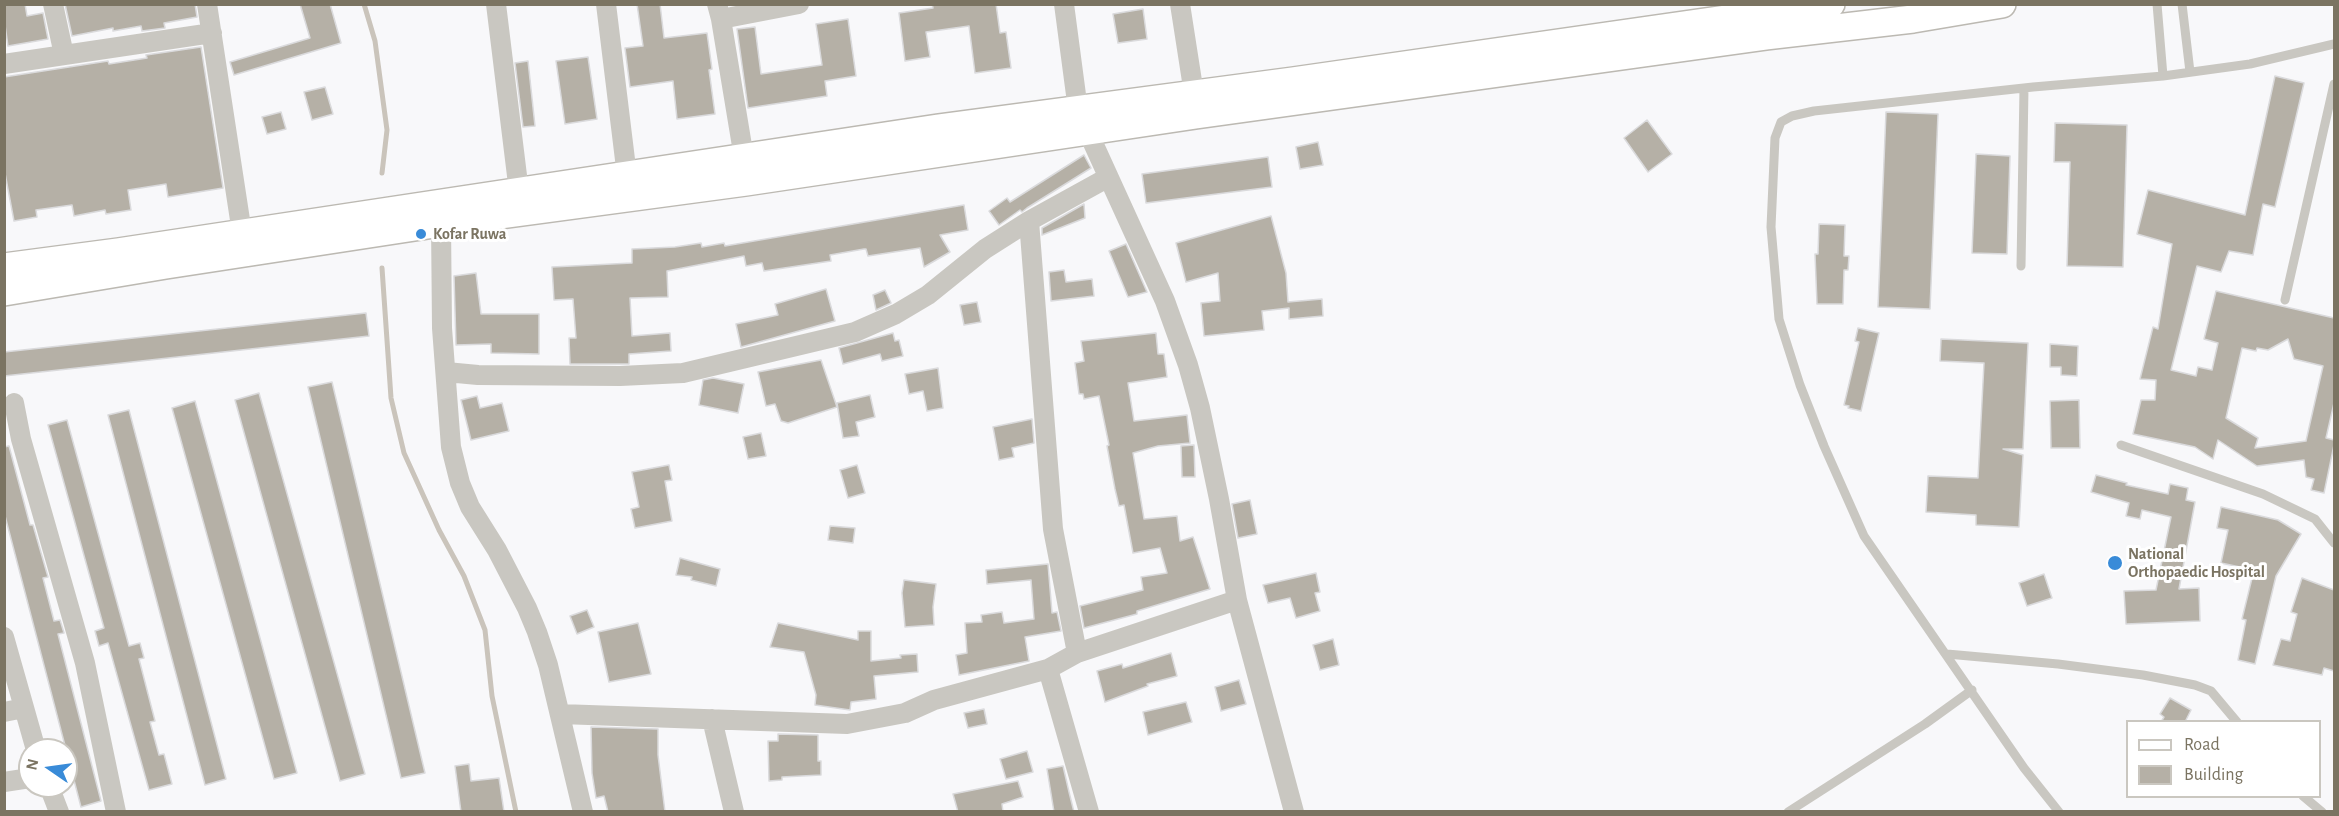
<!DOCTYPE html>
<style>
body{margin:0}
#map{position:relative;width:2339px;height:816px;overflow:hidden;background:#f8f8fa;font-family:"Alegreya Sans",sans-serif}
canvas{display:block}
.frame{position:absolute;inset:0;border:6px solid #7b7462;pointer-events:none}
.legend{position:absolute;left:2126px;top:720px;width:195px;height:78px;box-sizing:border-box;background:#fff;border:2px solid #cac7c0;margin:0;padding:8px 10px;list-style:none;font-size:18px;color:#7b7462}
.legend li{display:flex;align-items:center;gap:12px;height:30px}
.legend b{width:30px;border:2px solid #cac7c0}
.north{position:absolute;left:18px;top:738px;width:60px;height:60px;box-sizing:border-box;background:#fff;border:2px solid #cac7c0;border-radius:50%;rotate:283deg;font-size:16px;font-weight:700;line-height:24px;text-align:center;color:#7b7462}
.north::after{content:'';display:block;margin:auto;width:21px;height:27px;background:#398bd8;clip-path:polygon(50% 0,100% 100%,50% 72%,0 100%)}
</style>
<div id="map">
<canvas width="2339" height="816"></canvas>
<div class="frame"></div>
<ul class="legend">
<li><b style="height:8px;background:#fff"></b>Road</li>
<li><b style="height:16px;background:#b5b0a6"></b>Building</li>
</ul>
<div class="north">N</div>
</div>
<script>
const g = document.querySelector('canvas').getContext('2d');
g.lineJoin = 'round';
function stroke(path, color, width, dash) {
  g.strokeStyle = color;
  g.lineWidth = width;
  g.lineCap = dash ? 'butt' : 'round';
  g.setLineDash(dash || []);
  g.stroke(path);
}
function paint(path, color) {
  g.fillStyle = color;
  g.fill(path, 'evenodd');
}
function write(font, color, halo, rows, align = 'center') {
  g.font = font + ' "Alegreya Sans",sans-serif';
  g.lineWidth = 6;
  g.setLineDash([]);
  g.textBaseline = 'middle';
  g.strokeStyle = halo;
  g.fillStyle = color;
  for (const [text, x, y, turn = 0] of rows) {
    g.save();
    g.translate(x, y);
    g.rotate((+turn || 0) * Math.PI / 180);
    g.textAlign = isNaN(turn) ? turn : align;
    if (halo) g.strokeText(text, 0, 0);
    g.fillText(text, 0, 0);
    g.restore();
  }
}
stroke(new Path2D(`
 M364 4 375 41 387 130 382 173
 M382 268 391 398 404 453 439 530 464 576 485 630 492 696 516 812`), '#cac4bb', 5);
const building = new Path2D(`
 M5 4H25L27 16 43 13 48 39 8 46 5 25Z
 M65 4H195L197 17 164 23 165 28 142 31 141 26 113 31V28L72 36Z
 M300 4H330L341 43 234 75 230 62 310 38Z
 M637 4H660L664 38 707 33 712 69 709 70 715 114 677 119 673 81 630 87 625 48 643 46Z
 M932 4H996L1000 33 1006 32 1011 68 975 73 969 26 926 32 930 57 905 61 899 13 933 8Z
 M1143 9 1147 39 1118 43 1113 14Z
 M848 19 856 76 825 81 827 96 748 108 737 29 755 27 761 74 822 65 816 24Z
 M201 47 223 188 168 197 166 184 128 190 131 210 106 214 105 210 74 216 72 205 36 210 37 217 14 221 4 168V77L108 61 109 64 147 58 146 55Z
 M588 57 597 119 565 124 556 61Z
 M528 61 535 126 523 127 515 63Z
 M2275 76 2304 83 2275 207 2263 204 2253 255 2229 251 2221 272 2197 266 2171 370 2196 376 2198 367 2212 370 2218 343 2204 339 2216 291 2334 318V403L2326 438 2334 440V445L2324 493 2311 490 2314 479 2306 477 2304 460 2257 466 2218 440 2213 459 2195 447 2133 434 2141 400H2155L2156 380 2140 379 2153 327 2158 329 2172 244 2137 234 2148 190 2245 215ZM2288 339 2294 359 2323 366 2306 441 2255 448 2258 438 2226 418 2242 348 2256 351 2257 348 2268 350Z
 M325 87 333 114 312 120 304 92Z
 M281 112 286 129 267 134 262 117Z
 M1886 112 1938 114 1930 309 1878 307Z
 M1647 120 1672 154 1648 172 1624 138Z
 M2055 123 2127 125 2123 267 2067 266 2070 162H2054Z
 M1318 142 1323 165 1300 169 1296 147Z
 M1976 154 2010 156 2007 254 1972 253Z
 M1084 155 1091 168 1027 208 1022 212 1020 210 999 225 989 211 1007 198 1010 202Z
 M1268 157 1272 187 1146 203 1142 174Z
 M1084 204 1085 218 1042 235V228Z
 M964 205 968 230 940 235 950 252 924 267 920 248 868 256 866 249H864L830 255 831 261 764 271 762 263 746 266 744 256 667 271 668 297 630 298 632 336 670 333 671 351 629 354V364H570L569 338H576L573 299 554 300 552 267 632 263V249L675 247 701 243 702 247 724 243 725 246Z
 M1271 216 1286 273 1288 302 1322 299 1323 316 1289 319V308L1262 311 1264 330 1204 336 1201 303 1220 301 1218 273 1186 282 1176 243Z
 M1819 224 1845 225 1844 256H1849L1848 270H1844L1843 304H1817L1815 254H1818Z
 M1126 244 1147 292 1128 297 1109 251Z
 M1064 270 1066 282 1092 279 1094 296 1051 301 1049 272Z
 M476 273 481 314H539V354L491 353V344L456 345 454 276Z
 M826 289 835 321 741 347 736 324 778 315 775 304Z
 M885 290 891 303 876 310 873 295Z
 M977 302 981 322 964 325 960 305Z
 M366 313 369 336 4 376V352Z
 M1858 328 1879 333 1861 411 1848 408 1849 406 1844 405 1859 342 1855 341Z
 M893 333 895 341 899 340 903 356 882 361 880 354 843 364 839 348Z
 M1156 333 1158 354H1164L1167 377 1128 383 1134 421 1187 415 1190 443 1158 446 1133 453 1144 519 1177 516 1180 541 1193 537 1210 589 1137 611V614L1084 628 1080 606 1143 590 1141 577 1167 573 1160 548 1133 553 1124 505 1119 506 1115 489 1107 446 1109 445 1099 396 1084 399 1083 394H1079L1075 363 1084 361 1081 341Z
 M1941 339 2028 343 2023 449H2003L2023 455 2019 527 1976 525V515L1926 512 1928 476 1978 478 1984 363 1940 361Z
 M2050 344 2078 346 2077 376 2061 375V367H2050Z
 M821 360 837 407 788 423 781 421 775 404 766 406 758 372Z
 M938 368 943 408 927 411 923 391 909 394 905 374Z
 M713 378 744 384 738 413 699 405 703 380Z
 M332 382 425 773 401 778 308 387Z
 M259 393 365 774 340 781 235 400Z
 M870 395 875 417 856 422 859 436 843 438 837 403Z
 M477 396 480 408 502 403 509 431 471 440 461 400Z
 M2079 400 2080 448H2051L2050 401Z
 M195 401 297 773 274 779 172 408Z
 M129 410 226 779 205 785 108 415Z
 M1032 419 1034 443 1012 448 1014 457 999 460 993 427Z
 M67 420 129 646 140 643 144 658 139 659 155 721 150 722 159 755 164 754 172 784 149 790 108 643 99 646 95 631 104 628 48 425Z
 M761 433 766 456 748 459 743 437Z
 M1194 445 1195 477H1182L1181 446Z
 M9 446 30 525H33L48 577 43 578 54 621 60 620 64 633 58 634 101 801 81 807 4 512V447Z
 M669 465 672 480 665 481 672 521 635 528 631 509 639 507 632 472Z
 M857 465 865 493 848 498 840 470Z
 M2096 475 2127 483 2126 485 2168 494 2170 484 2188 488 2186 500 2195 502 2179 589 2199 588 2200 621 2126 624 2124 591 2156 590 2171 517 2142 510 2140 519 2126 516 2129 503 2091 492Z
 M1250 500 1257 534 1238 538 1232 504Z
 M2221 507 2278 520 2301 534 2276 576 2255 664 2238 660 2246 620 2242 619 2254 570 2221 563 2228 530 2217 528Z
 M830 526 855 528 853 543 828 540Z
 M680 558 720 569 716 586 691 580 692 577 676 575Z
 M1048 564 1052 613 1057 612 1061 631 1025 637 1029 661 959 675 956 655 967 653 965 623 982 622 981 615 1002 612 1004 623 1034 619 1031 580 987 584 986 570Z
 M1316 573 1320 592 1315 593 1320 611 1296 618 1290 598 1268 603 1263 585Z
 M2044 574 2052 598 2027 606 2019 583Z
 M2302 578 2334 590V671L2324 668 2322 675 2273 665 2281 639 2290 641 2297 614 2291 612Z
 M904 580 936 584 933 607 934 625 905 627 902 593Z
 M587 610 594 627 577 634 570 616Z
 M638 623 651 674 609 682 598 632Z
 M778 623 858 640V631H871V661L901 658 900 655 917 654 918 672 874 676 876 699 851 702 850 710 815 705 816 695 804 652 770 647Z
 M1333 639 1339 665 1320 670 1313 645Z
 M1171 653 1177 676 1147 684 1148 686 1105 702 1097 671 1122 664 1123 668Z
 M1239 680 1246 704 1221 711 1215 687Z
 M2170 698 2191 710 2185 722H2161L2164 717 2160 714Z
 M1186 702 1192 722 1148 735 1143 712Z
 M984 709 987 724 968 728 964 713Z
 M591 727 658 729V755L665 812H608L604 796 596 798 592 773Z
 M778 734 818 735V761H821V775L782 777V780L769 781 768 741H778Z
 M1027 751 1033 772 1006 779 1000 759Z
 M469 764 471 781 499 778 504 812H461L455 766Z
 M1063 766 1069 792 1074 812H1054L1047 769Z
 M1018 781 1023 797 1002 804 1003 812H958L953 794Z`);
paint(building, '#b5b0a6');
stroke(building, '#dadadc', 1.5);
const secondary = new Path2D(`
 M4 267 118 252 938 128 1293 81 1831 4
 M4 292 166 265 441 223 746 182 1196 115 1767 36 1913 19 2002 4`);
stroke(secondary, '#bcb9b2', 30);
stroke(new Path2D(`
 M2157 4 2163 76
 M2182 4 2190 72
 M2021 266 2024 88
 M2285 300 2334 84
 M2121 445 2263 494 2315 519 2334 543
 M1947 654 2058 664 2143 675 2195 685 2211 691 2237 722
 M2303 796 2322 812
 M1788 812 1925 724 1972 690
 M2059 812 2024 768 1864 536 1824 446 1800 385 1779 319 1771 227 1775 138 1781 122 1792 116 1814 111 2033 87 2163 76 2250 64 2334 44`), '#c9c7c1', 9);
stroke(new Path2D(`
 M53 4 64 55
 M207 4 242 233
 M496 4 519 192
 M606 4 627 176
 M717 4 721 19 744 158
 M1064 4 1078 110 1165 301 1188 365 1200 408 1219 499 1237 600 1294 812
 M1180 4 1194 94
 M721 19 799 4
 M4 64 212 33
 M1029 221 1053 529 1077 653
 M441 223 442 328 451 447 460 483 470 507 497 550 527 608 537 632 548 665 583 812
 M446 372 478 375 620 376 683 373 855 332 896 314 928 295 985 249 1029 221 1107 178
 M14 403 21 439 85 663 116 812
 M4 637 36 750
 M1048 669 1089 812
 M4 712 24 708
 M560 714 847 724 905 713 934 700 1048 669 1077 653 1237 600
 M712 719 734 812
 M4 782 30 778
 M49 786 59 812`), '#c9c7c1', 20);
stroke(secondary, '#fff', 27);
for (const [x, y, r, color] of [
 [421,234,6,"#398bd8"],
 [2115,563,8,"#398bd8"]
]) {
  const dot = new Path2D();
  dot.arc(x, y, r, 0, 2 * Math.PI);
  g.fillStyle = color;
  g.fill(dot);
  stroke(dot, '#fff', 2);
}
write('bold 16px', '#7b7462', '#fff', [
 ["Kofar Ruwa",433,234],
 ["National",2128,554],
 ["Orthopaedic Hospital",2128,572]
], 'left');
</script>
